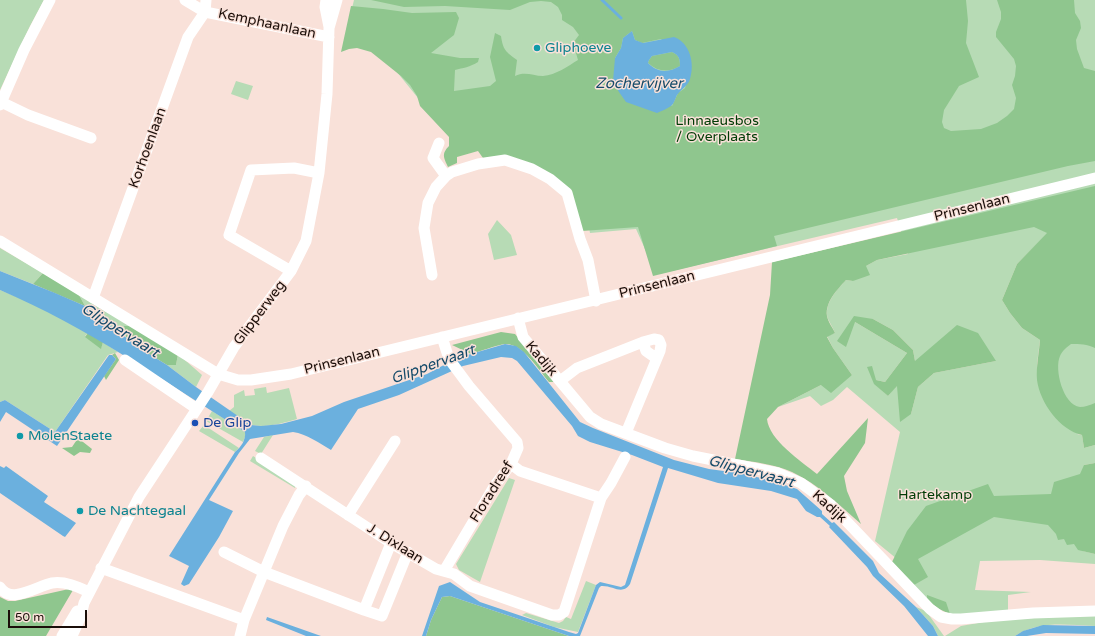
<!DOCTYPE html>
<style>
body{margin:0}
#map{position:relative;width:1095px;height:636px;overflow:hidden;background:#f9e1d9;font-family:"Varela Round",sans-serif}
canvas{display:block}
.scale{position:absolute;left:8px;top:610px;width:79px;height:18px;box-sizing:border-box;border:2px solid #1b0e09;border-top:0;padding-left:5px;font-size:12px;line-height:14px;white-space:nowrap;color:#1b0e09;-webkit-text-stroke:3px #f9e1d9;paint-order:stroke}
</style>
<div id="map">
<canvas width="1095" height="636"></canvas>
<div class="scale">50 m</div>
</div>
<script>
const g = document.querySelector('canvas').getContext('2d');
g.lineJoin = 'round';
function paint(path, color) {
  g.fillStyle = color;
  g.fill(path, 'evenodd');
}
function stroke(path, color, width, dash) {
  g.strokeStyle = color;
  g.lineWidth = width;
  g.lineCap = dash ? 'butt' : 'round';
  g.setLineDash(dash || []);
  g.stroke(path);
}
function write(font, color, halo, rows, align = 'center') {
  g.font = font + ' "Varela Round",sans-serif';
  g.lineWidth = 3;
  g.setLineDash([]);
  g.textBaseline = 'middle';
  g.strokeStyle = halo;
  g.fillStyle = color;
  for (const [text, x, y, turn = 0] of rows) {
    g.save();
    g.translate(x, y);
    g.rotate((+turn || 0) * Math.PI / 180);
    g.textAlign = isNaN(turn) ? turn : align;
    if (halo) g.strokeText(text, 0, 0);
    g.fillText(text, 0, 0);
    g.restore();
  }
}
paint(new Path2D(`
 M0 0H44L30 26 0 90Z
 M354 0H1095V424L1077 434 1082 435 1084 448 1095 445V463L1084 465 1083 551 1095 554V564L1040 560 980 561 975 590 1031 592 1008 595V612L989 614H950L927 600 914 585 919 577 875 541 900 432 847 387 833 400 821 406 810 396 778 407 821 385 852 375 833 348 827 336 835 333C833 328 830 323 828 319 823 304 837 290 846 280L853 281 866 266 877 260 908 254 897 218 659 274 654 269 636 229 590 233 583 197 422 103 388 61 370 50 343 45ZM1051 227 1037 381V364L1040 340 1022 328 1010 313 1002 300 1017 264 1048 233 1042 230ZM873 319 893 330 913 350 915 361H996L934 373 918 387 911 414 897 385 888 396 874 383 876 380 885 382 907 353 855 322Z
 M236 81 253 86 248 100 231 94Z
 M497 220 511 235 517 255 494 260 488 234Z
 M0 248 43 273 33 284 0 271Z
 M0 290 34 304 88 333 85 336 101 348 103 342 118 352 108 355 55 432 5 400 0 402Z
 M79 295 133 326 124 327 126 337 85 306Z
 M178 354 202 375 196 387 167 365H176Z
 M266 387 267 393 289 388 297 419C283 423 267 428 253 425 248 424 234 414 229 411L234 407V395L244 390 245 396 255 395 254 389Z
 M212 411 245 432V437L243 442 206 421Z
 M204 425 239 448 235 452 199 431Z
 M273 435 261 454 255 451 264 437Z
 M253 456 296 483 295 488 250 461Z
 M509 478 515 480 480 582 459 570 456 564Z
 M586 581 596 585 578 632 554 627 522 615 526 613 559 623 563 621 566 617 571 619Z
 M916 607 926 611 944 636H938L933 626Z
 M1095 615V626C1067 625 1040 620 1015 636H945L961 626 995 620Z`), '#b7dbb5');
paint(new Path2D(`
 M371 0H966L968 21 966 43 979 77 959 86 944 110 942 122 944 128 951 131 981 129 997 123 1007 116 1014 109 1016 98 1012 85 1015 76 1016 66 1014 59 996 37V32L1001 19V12L997 0H1074L1075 13 1080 21 1081 28 1076 40 1077 49 1084 68 1095 71V161L1068 166 774 236 777 246 653 276 638 227 582 231 553 178 483 158 478 151 457 157V163L448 167C444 158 441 154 449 146V137L420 106 417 96 410 85 401 76 371 52 357 48 349 49 341 52 351 6 383 9 412 13 456 12 459 18 454 35 431 53 460 58H479L478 62C470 67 463 68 455 70L454 91 490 86 496 81 490 57 495 33 501 36C503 50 506 52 517 60L515 76C525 71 533 76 543 76 556 75 568 66 578 60L573 43 579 35 573 27 562 20V15L558 7 551 2 541 1 530 2 510 10 445 6 404 7ZM632 31 635 40 642 43 661 39 691 67 685 88 678 93 672 106 615 58 621 48 623 38Z
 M672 52C679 55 680 59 680 66 668 73 658 72 648 63L649 60 652 56Z
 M1095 186V348C1087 344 1080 344 1071 344 1067 347 1062 351 1060 356 1054 369 1063 405 1080 407 1085 407 1090 405 1095 403V445L1084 448 1082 435C1060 430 1040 403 1037 380 1036 367 1039 353 1040 340L1022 328 1010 313 1002 300 1017 264 1047 233 1034 227 877 260 866 266 870 275 853 281 846 280C837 290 825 302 827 316 828 322 833 328 835 333L827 337 833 348 852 375 831 393 821 385 778 407 767 419C769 440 801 461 817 474L868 418 865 443 844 476 847 491 861 524C839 505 818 484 792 472 774 464 754 462 735 459L770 295 772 262Z
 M43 273 79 295 85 306 33 284Z
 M854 316 873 319 893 330 913 350 915 361 957 325 978 333 996 361 934 373 918 387 911 414 900 422 897 386 888 396 874 384 867 367 872 366 876 380 885 382 907 353 855 322 846 347 837 341Z
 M124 326H133L178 354 176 365H167L141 349 126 337Z
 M501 332 515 334 554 382H549C539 370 522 342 504 344 494 346 481 351 471 354L452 345Z
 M88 333 103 342 101 349 85 337Z
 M115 353 119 360 106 380 104 376 116 359 112 355Z
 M78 438 92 449 90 453 80 452 74 456 62 448 72 447Z
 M1095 463V554L1078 550 1074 544 1067 545 1064 539 1058 540 1056 534 1048 525 994 517 918 559 928 577 914 585 892 562 907 531 926 506 988 484 994 496 1051 494 1054 482 1080 474 1084 465Z
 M69 589 73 590 46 636H0V597L8 601H15Z
 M927 595 946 602 950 614 939 609 927 600Z
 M450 596 569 636H426L431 620 442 597Z`), '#8fc68e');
paint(new Path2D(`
 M632 31 635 40 643 43 674 37C690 43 695 63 690 79 688 86 681 89 677 95 675 99 674 104 671 106 667 109 661 111 657 113L626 102 619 92 613 81 615 58 621 48 623 38ZM672 52C679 55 680 59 680 66 668 73 658 73 648 63L649 60 652 56Z
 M0 271 55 293 85 306 141 349 167 365 196 387 251 425 261 426 281 424 312 416 344 402 427 374 457 358 505 344 516 346 524 352 580 422 593 428 674 460 709 469 746 474 782 484 797 489 822 511V514L832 523 834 522 873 561 879 573 916 607 933 626 938 636H928L904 606 873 576 867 567 829 527 830 526 820 517H817L806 511 797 499 771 491 718 483 668 468 630 584C622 596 613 585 601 586L599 588 580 636H569L450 596 442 597 431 620 426 636H422L439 586 450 582 480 602 569 632 576 634 578 633 596 585 600 582 621 587 625 585 663 467 632 455 590 442 578 436 572 426 517 361 512 358 501 357 463 366 399 395 358 409 331 450C319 443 307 434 293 432L250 439 239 453 209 500 233 511 219 537 189 584 184 586 181 584 189 566 169 556 235 452C241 447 246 440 245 432 165 382 87 327 0 290Z
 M109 355H112L116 359 57 446 6 412 0 422V402L5 400 55 432Z
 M0 466 4 468 6 466 48 496 44 502 76 523 65 537 63 536 0 493Z
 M267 617 321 636H306L266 620Z
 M1043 625 1095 626V634L1046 633 1027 636H1015L1023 631Z`), '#6bb0de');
stroke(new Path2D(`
 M602 0 621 18`), '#6bb0de', 3);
stroke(new Path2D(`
 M185 0 205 12 329 37
 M326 0 325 7 329 27
 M1 102 28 115 91 138
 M0 105 24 50 50 0
 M439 143 433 158 446 176
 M0 241 218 374 238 380H251L291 374 1095 178
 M291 271 229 235 251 170 294 168 319 173
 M432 275 424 228 428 203 436 187 446 176 452 172 478 164 505 160 532 169 550 179 567 193 580 239 588 260 596 301
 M93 298 188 37 205 12 206 0
 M518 318 523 337 590 417 601 424 665 448 693 456 778 473 801 483 831 505 930 609 941 617 952 619H961L1033 613 1095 611
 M442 337 449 359 469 386 517 442 518 448 511 464 495 485 444 571
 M643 342 646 351 656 358
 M125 360 197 409
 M560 381 577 368 643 342 654 339 659 340 661 345 660 351 626 433
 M261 458 391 543 436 569 454 574 470 586 552 615H559L564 612 601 498 611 483 625 457
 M511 464 520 471 601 498
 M348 515 395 441
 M391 543 364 610 382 616 408 552
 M224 552 264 572 364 610
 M101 568 244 620
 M0 587C11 605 37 586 52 583 65 581 78 587 89 592
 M62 636 77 611
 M72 636 81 616 84 603 139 497 208 392 234 347 291 271 306 241 319 173 327 94 329 28 337 0
 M240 636 244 620 283 526 299 495 306 486`), '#fff', 11);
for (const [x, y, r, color] of [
 [537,48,4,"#0f9aa8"],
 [195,423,4,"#1a4fb4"],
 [20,436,4,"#0f9aa8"],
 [80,511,4,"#0f9aa8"]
]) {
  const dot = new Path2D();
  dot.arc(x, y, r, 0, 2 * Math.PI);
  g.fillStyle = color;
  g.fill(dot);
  stroke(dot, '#f9e1d9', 1.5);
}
write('14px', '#1b0e09', '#f9e1d9', [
 ["Kemphaanlaan",267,24,12],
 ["Korhoenlaan",148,148,-70],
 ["Prinsenlaan",972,208,-14],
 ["Prinsenlaan",657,285,-14],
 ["Glipperweg",260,313,-53],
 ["Kadijk",541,359,50],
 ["Prinsenlaan",342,361,-14],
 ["Floradreef",492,492,-58],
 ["Kadijk",829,507,42],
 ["J. Dixlaan",395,544,32]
]);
write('14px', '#0d838f', '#f9e1d9', [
 ["Gliphoeve",545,48],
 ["MolenStaete",28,436],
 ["De Nachtegaal",88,511]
], 'left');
write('14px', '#003c05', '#f9e1d9', [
 ["Linnaeusbos",717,121],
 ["/ Overplaats",717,137],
 ["Hartekamp",935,495]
]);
write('14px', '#164399', '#f9e1d9', [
 ["De Glip",203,423]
], 'left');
write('italic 15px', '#154b6a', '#f9e1d9', [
 ["Zochervijver",639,84],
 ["Glippervaart",120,331,32],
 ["Glippervaart",433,365,-20],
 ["Glippervaart",751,472,15]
]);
</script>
